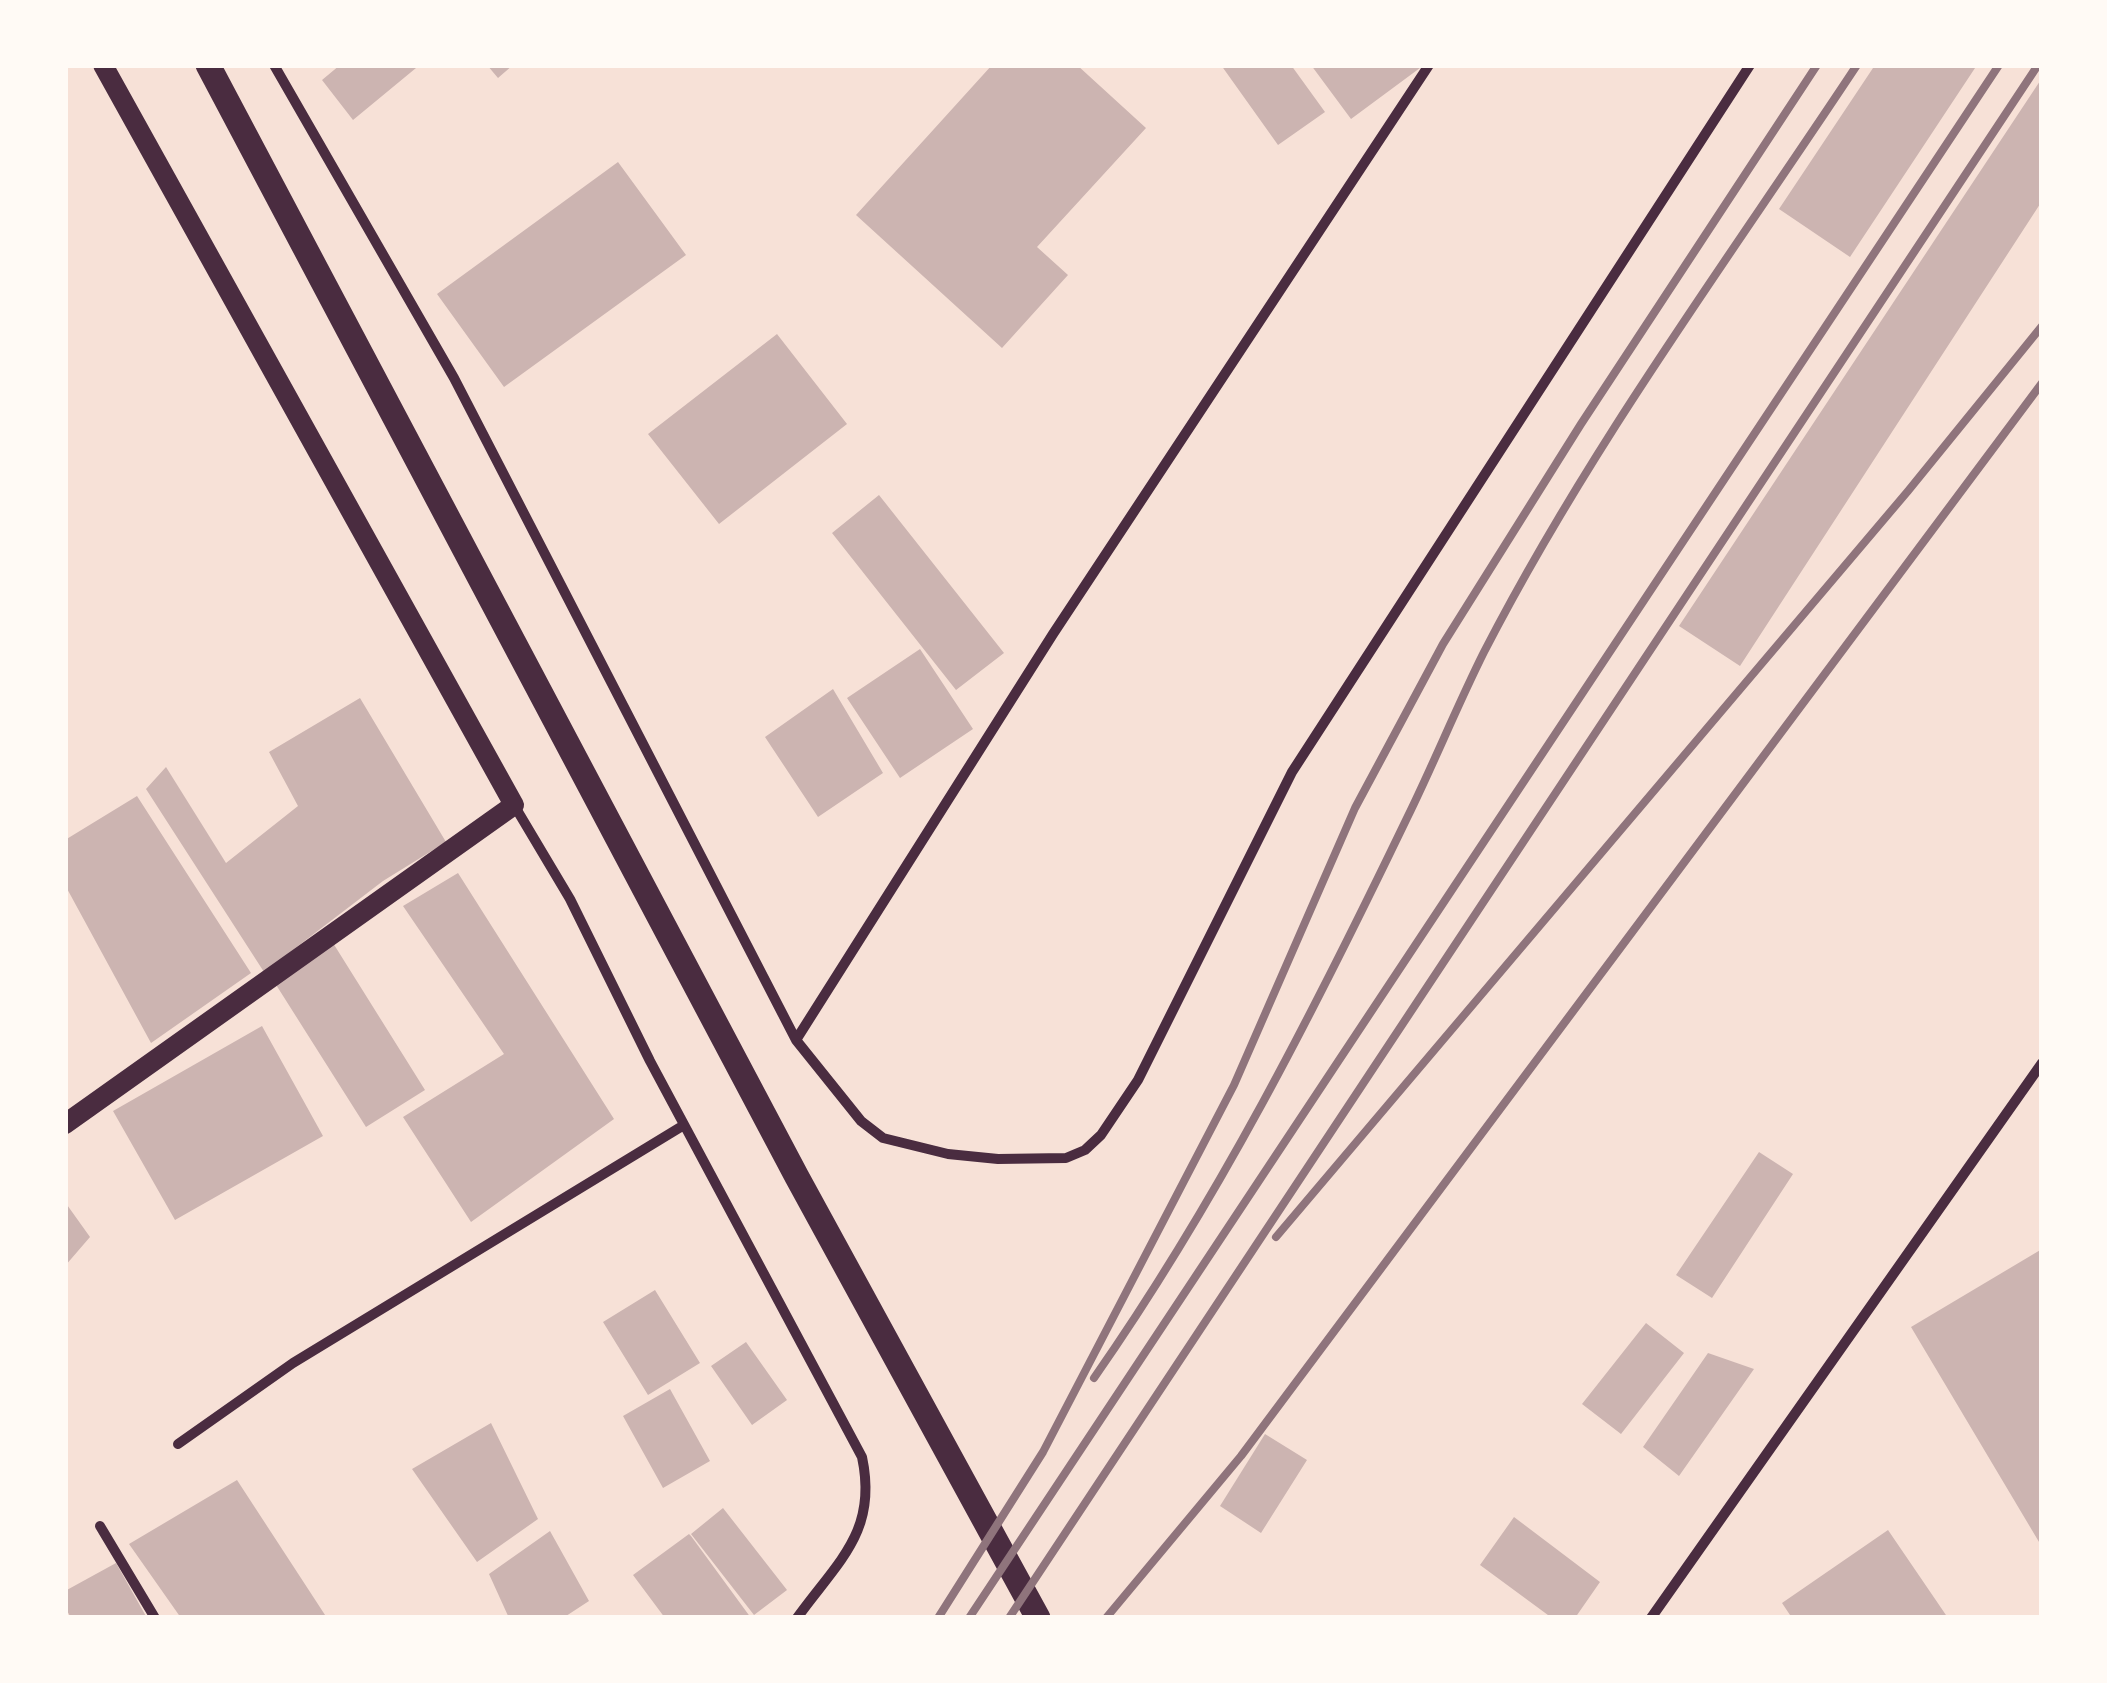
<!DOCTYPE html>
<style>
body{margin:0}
#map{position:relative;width:2107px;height:1683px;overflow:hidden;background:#f7e1d7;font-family:"Fira Sans Condensed",sans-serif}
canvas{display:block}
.frame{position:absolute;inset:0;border:68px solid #fffaf5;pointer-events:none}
</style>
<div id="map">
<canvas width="2107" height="1683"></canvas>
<div class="frame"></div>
</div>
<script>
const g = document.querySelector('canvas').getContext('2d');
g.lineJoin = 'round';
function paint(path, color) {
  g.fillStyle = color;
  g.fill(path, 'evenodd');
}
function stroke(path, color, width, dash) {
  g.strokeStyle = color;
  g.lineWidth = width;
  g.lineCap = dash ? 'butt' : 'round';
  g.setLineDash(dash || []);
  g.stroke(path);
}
paint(new Path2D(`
 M340 65H414L416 68 353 120 322 80Z
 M487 65H513L498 78Z
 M992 65H1077L1146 128 1037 247 1068 275 1002 348 856 215Z
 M1221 65H1291L1325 112 1278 145Z
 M1311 65H1424L1351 119Z
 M1875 65H1977L1850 257 1779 209Z
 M2042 78V201L1740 666 1679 626Z
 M618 162 686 255 504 387 437 294Z
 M777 334 847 424 719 524 648 434Z
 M879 495 1004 653 956 690 832 533Z
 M920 649 973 729 900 778 847 698Z
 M833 689 883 773 818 817 765 737Z
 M360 698 446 842 383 881 264 972 146 789 166 767 226 863 298 806 269 752Z
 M137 796 251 973 151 1043 65 885V840Z
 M458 873 614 1119 471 1222 403 1117 504 1054 403 906Z
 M333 943 425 1090 366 1127 273 980Z
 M262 1026 323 1136 175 1220 113 1111Z
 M1759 1152 1793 1174 1712 1298 1676 1275Z
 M65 1202 90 1237 65 1266Z
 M2042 1249V1547L1911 1327Z
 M655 1290 700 1363 648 1395 603 1322Z
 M1646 1323 1684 1353 1621 1434 1582 1404Z
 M746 1342 787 1400 752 1425 711 1366Z
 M1708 1353 1754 1369 1679 1476 1643 1447Z
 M670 1389 710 1461 663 1488 623 1416Z
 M491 1423 538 1519 477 1562 412 1469Z
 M1265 1434 1307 1460 1261 1533 1220 1506Z
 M237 1480 327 1618H181L129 1544Z
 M723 1508 787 1590 754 1615 691 1534Z
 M1514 1517 1600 1582 1575 1618H1552L1480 1565Z
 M1888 1530 1948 1618H1792L1782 1603Z
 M550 1531 589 1601 563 1618H509L489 1574Z
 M689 1534 691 1536 751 1618H665L633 1575Z
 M116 1563 147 1618H71L65 1607V1591Z`), '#ccb4b1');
stroke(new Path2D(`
 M274 65 454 378 796 1040 861 1121 883 1138 948 1154 998 1159 1066 1158 1085 1150 1101 1135 1138 1080 1292 772 1750 65
 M514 805 570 899 650 1061 862 1457C878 1532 838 1561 797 1618
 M796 1040 1053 634 1429 65
 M178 1444 293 1363 684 1125
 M100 1526 155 1618
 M1651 1618 2042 1063`), '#4a2c40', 10);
stroke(new Path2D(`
 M65 1124 514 805 103 65`), '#4a2c40', 20);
stroke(new Path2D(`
 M208 65 797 1177 1038 1618`), '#4a2c40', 25);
stroke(new Path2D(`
 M1276 1237 1908 491 2042 326
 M1094 1378C1217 1202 1314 1011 1407 818 1434 763 1457 706 1484 652 1590 446 1730 257 1857 65
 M938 1618 1043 1452 1234 1085 1355 808 1443 644 1581 424 1817 65
 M969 1618 1999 65
 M1009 1618 2038 65
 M1106 1618 1241 1456 2042 383`), '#8f747c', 8);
</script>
